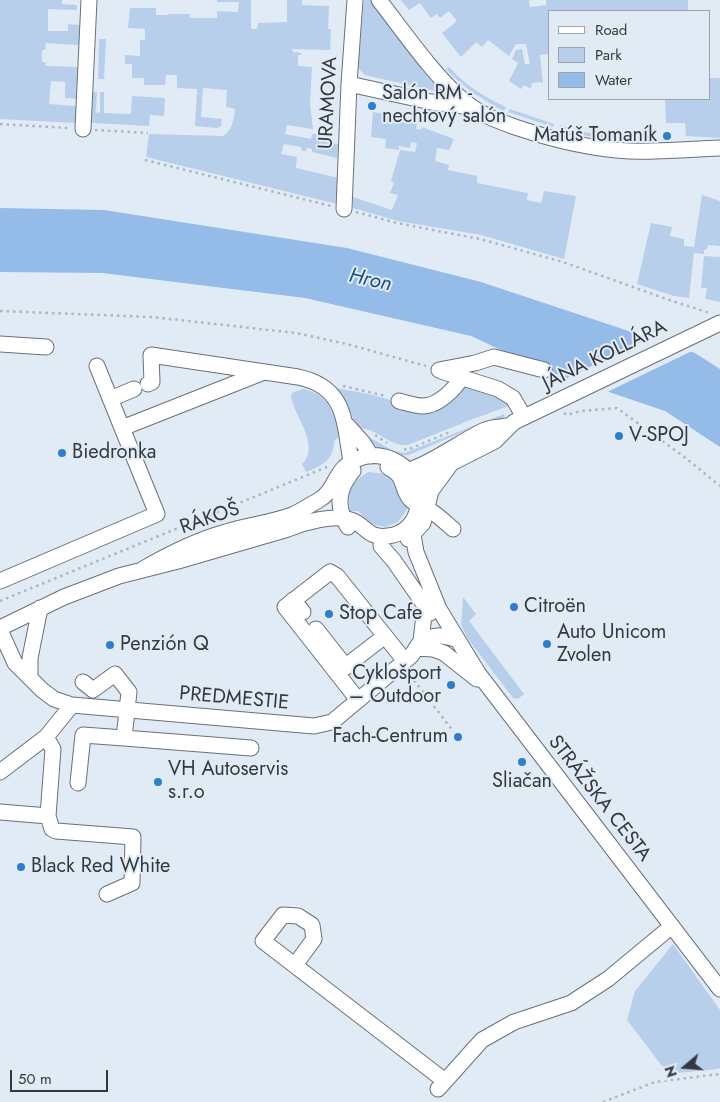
<!DOCTYPE html>
<meta charset="utf-8">
<style>
body{margin:0}
#map{position:relative;width:720px;height:1102px;overflow:hidden;background:#e1ebf6;font-family:Jost,sans-serif}
canvas{display:block}
.legend{position:absolute;left:548px;top:10px;width:162px;height:90px;box-sizing:border-box;background:#e1ebf6;border:1px solid #9ca3ac;margin:0;padding:6px 9px;list-style:none;font-size:15px;color:#35383d}
.legend li{display:flex;align-items:center;gap:10px;height:25px}
.legend b{width:25px;border:1px solid #9ca3ac}
.north{position:absolute;left:660px;top:1042px;width:50px;height:50px;-webkit-text-stroke:4px #e1ebf6;paint-order:stroke;rotate:252deg;font-size:14px;font-weight:700;line-height:20px;text-align:center;color:#35383d}
.north::after{content:'';display:block;margin:auto;width:18px;height:22px;background:#35383d;clip-path:polygon(50% 0,100% 100%,50% 72%,0 100%)}
.scale{position:absolute;left:10px;top:1070px;width:98px;height:22px;box-sizing:border-box;border:2px solid #35383d;border-top:0;padding-left:6px;font-size:15px;line-height:18px;white-space:nowrap;color:#35383d;-webkit-text-stroke:4px #e1ebf6;paint-order:stroke}
</style>
<div id="map">
<canvas width="720" height="1102"></canvas>
<ul class="legend">
<li><b style="height:6px;background:#fff"></b>Road</li>
<li><b style="height:14px;background:#b7cfeb"></b>Park</li>
<li><b style="height:14px;background:#95bce9"></b>Water</li>
</ul>
<div class="north">N</div>
<div class="scale">50 m</div>
</div>
<script>
const g = document.querySelector('canvas').getContext('2d');
g.lineJoin = 'round';
function paint(path, color) {
  g.fillStyle = color;
  g.fill(path, 'evenodd');
}
function stroke(path, color, width, dash) {
  g.strokeStyle = color;
  g.lineWidth = width;
  g.lineCap = dash ? 'butt' : 'round';
  g.setLineDash(dash || []);
  g.stroke(path);
}
function write(font, color, halo, rows, align = 'center') {
  g.font = font + ' Jost,sans-serif';
  g.lineWidth = 4;
  g.setLineDash([]);
  g.textBaseline = 'middle';
  g.strokeStyle = halo;
  g.fillStyle = color;
  for (const [text, x, y, turn = 0] of rows) {
    g.save();
    g.translate(x, y);
    g.rotate((+turn || 0) * Math.PI / 180);
    g.textAlign = isNaN(turn) ? turn : align;
    if (halo) g.strokeText(text, 0, 0);
    g.fillText(text, 0, 0);
    g.restore();
  }
}
paint(new Path2D(`
 M0 0H62V4L77 5V10L48 9V31H68V24L80 25 79 45 46 43 45 50H42V62H45L46 66 78 67 77 99 65 98V82L51 81 49 104 76 106V123L0 119Z
 M217 0H251V29H257L258 23 287 22V0H302V5L329 6 328 29H331L330 50 292 49 293 52 301 53V55H298V66L312 67 310 104 313 129 287 125 285 134 311 139 312 134 327 135V143L338 144 337 158 312 152V149L307 148 306 151 301 150V147L284 144 281 154 297 157 296 168 339 178 337 204 146 157 149 134 223 136C232 131 234 119 235 109L226 107 227 90 203 88 201 117 222 119 221 126 217 128 195 126 197 89 177 88V75H166L165 85H144V78H132V64H125V55L140 56V40H145V29L128 28 130 8H156V15H168L169 14H190V18H217V11L238 12 239 2H217Z
 M364 0H372L443 90 439 92 365 75 359 69 358 63Z
 M401 0H529L530 7 546 5V0H688V11H549V54L540 55 543 84 541 82 532 83 531 89 524 85 521 89 509 81 518 63 512 59 516 50 522 49 525 64H530L526 44H516L509 56 488 40 482 47 476 42 461 57 442 33 457 21 449 11 440 18 437 14 431 18 420 3 409 10Z
 M99 39H106L104 79H98Z
 M449 67C465 85 484 97 506 107L504 111C482 100 463 87 446 69Z
 M709 78H720V138L686 136 685 123H666L665 99H709Z
 M92 92H97L96 113 100 112V92H104V113L131 114 132 96 165 98 164 116 150 115 149 126 93 123 91 121Z
 M510 109 554 124 553 127 508 112Z
 M373 112 391 115 417 124 416 129 421 130 422 127 454 139 449 150 437 148 435 161 449 165 448 170 477 176V183L528 193 527 200 541 203 544 191 576 196 564 259 481 235 398 221 353 208V197L392 210 398 195 390 193 394 183 391 181 400 150 415 152 417 143 411 142 410 148 399 146V150L385 148 386 139 371 137Z
 M560 125 580 131 639 142 580 135 559 129Z
 M702 195 720 201V246L708 245 707 249 704 250V254L694 253 689 298 674 296 637 284 651 223 672 227 670 236 684 239V246L694 247Z
 M704 256 720 257V302L705 299 707 288H701Z
 M470 384 507 400 509 406 473 419 408 445C388 447 374 425 358 429L345 401 335 388 369 394 423 409 465 385Z
 M303 389C330 395 332 412 341 435L334 441C334 460 322 466 306 472L302 464C321 447 295 417 291 397L292 393Z
 M504 414 505 417 470 429 409 455C394 457 379 450 367 442L365 435 394 451 404 453Z
 M368 472 387 474 397 487 400 499 409 507 398 522 385 527 371 524 358 511H350C348 489 349 484 368 472Z
 M463 597 476 614 469 621 524 694 518 699 513 698 468 639 461 625Z
 M673 944 720 1010V1068L718 1069 678 1073 662 1066 627 1020 635 991Z`), '#b7cfeb');
paint(new Path2D(`
 M0 208 104 210 347 248 481 282 695 353 720 369V447L665 411 544 370 471 336 305 298 102 273 0 272Z`), '#95bce9');
paint(new Path2D(`
 M653 336 694 350 605 393 565 379Z`), '#e1ebf6');
const minor = new Path2D(`
 M379 0C404 32 434 76 464 101 480 115 499 121 518 128 554 140 591 149 629 151 659 152 690 149 720 148
 M349 84 431 102 471 107
 M83 129 89 0
 M344 209 349 84 355 0
 M0 344 46 347
 M97 366 122 428
 M439 370 475 363 494 357 544 370
 M441 371 498 389 513 398 524 417
 M148 384 152 382 151 355 298 377C351 388 343 429 353 471
 M110 399 134 389
 M399 401C407 403 415 406 423 406 438 406 455 389 462 377
 M347 425 363 443 371 456
 M388 467C407 477 400 487 410 499 415 505 425 507 431 511 439 516 446 523 453 529
 M398 472C418 473 464 439 485 430 492 427 501 427 508 426
 M418 489 423 480 430 474 495 441 514 422 720 323
 M348 527C337 509 337 491 350 475
 M413 535 416 552 439 609 478 673 720 989
 M408 539 423 523 431 491 450 465
 M381 546 394 561 430 613
 M0 581 157 514 122 428 264 372
 M293 600 303 612
 M0 628 64 597 119 576 178 561 288 529C305 522 334 514 351 520 366 525 367 539 388 536 423 532 428 486 403 466 390 456 374 453 360 458 333 467 338 489 319 500 310 505 301 511 292 515 271 523 248 525 226 532 197 540 169 554 143 569
 M316 629 346 667
 M0 630 15 663 42 690 54 699 72 705 314 726 332 722 411 656 421 641 425 606
 M421 641C435 634 440 635 455 639
 M416 648 433 649 444 653 477 679
 M337 673 385 636 405 661
 M30 678V658L40 608
 M358 700 285 607 330 572 337 576 385 636
 M46 737 53 749 48 816 52 829 56 831 133 837 132 883 107 894
 M124 738 251 748
 M0 772 46 737 72 705
 M78 783 83 735 124 738 129 692 115 674 93 690 83 682
 M0 812 48 816
 M295 965 314 939 312 925 298 916 283 915 263 941 445 1081
 M438 1089 482 1040 514 1022 571 1003 608 979 672 926`);
stroke(minor, '#69717b', 17);
stroke(new Path2D(`
 M0 124 69 128
 M95 130 148 133
 M145 160 331 206
 M356 212 397 223 480 239 563 262 672 301 710 313
 M0 311 152 317 296 333 347 344 426 366
 M343 386 386 396
 M564 413 567 415 581 411 617 408 687 459 720 486
 M375 435 387 443
 M404 449 407 450 452 431
 M0 601 327 467
 M410 675 453 731
 M603 1102 655 1082 720 1074`), '#adb5be', 2.5, [2.5, 4]);
stroke(minor, '#fff', 15);
for (const [x, y, r, color] of [
 [372,106,5,"#2f7dcd"],
 [667,136,5,"#2f7dcd"],
 [619,436,5,"#2f7dcd"],
 [62,453,5,"#2f7dcd"],
 [514,607,5,"#2f7dcd"],
 [329,614,5,"#2f7dcd"],
 [547,644,5,"#2f7dcd"],
 [110,645,5,"#2f7dcd"],
 [451,685,5,"#2f7dcd"],
 [458,737,5,"#2f7dcd"],
 [522,762,5,"#2f7dcd"],
 [158,782,5,"#2f7dcd"],
 [21,867,5,"#2f7dcd"]
]) {
  const dot = new Path2D();
  dot.arc(x, y, r, 0, 2 * Math.PI);
  g.fillStyle = color;
  g.fill(dot);
  stroke(dot, '#e1ebf6', 2);
}
write('20px', '#35383d', '#e1ebf6', [
 ["Salón RM -",382,94],
 ["nechtový salón",382,117],
 ["Matúš Tomaník",657,136,"right"],
 ["V-SPOJ",629,436],
 ["Biedronka",72,453],
 ["Citroën",524,607],
 ["Stop Cafe",339,614],
 ["Auto Unicom",557,633],
 ["Zvolen",557,656],
 ["Penzión Q",120,645],
 ["Cyklošport",441,674,"right"],
 ["– Outdoor",441,697,"right"],
 ["Fach-Centrum",448,737,"right"],
 ["VH Autoservis",168,770],
 ["s.r.o",168,793],
 ["Sliačan",522,782,"center"],
 ["Black Red White",31,867]
], 'left');
write('20px', '#35383d', '#e1ebf6', [
 ["URAMOVA",329,103,-87],
 ["JÁNA KOLLÁRA",605,356,-26],
 ["RÁKOŠ",210,519,-19],
 ["PREDMESTIE",234,699,5],
 ["STRÁŽSKA CESTA",599,799,52]
]);
write('italic 21px', '#1a4f86', '#e1ebf6', [
 ["Hron",370,281,13]
]);
</script>
